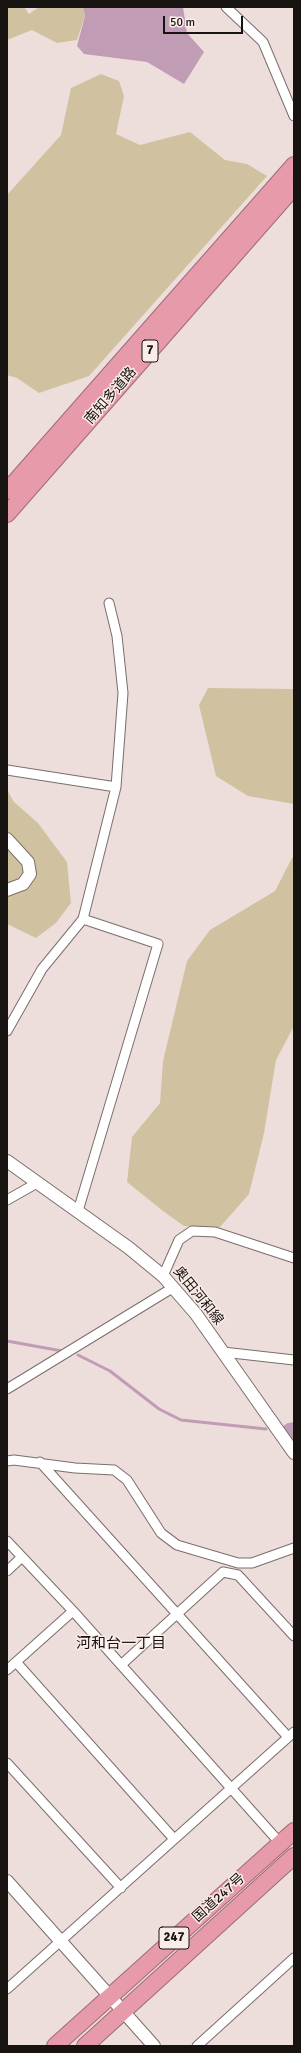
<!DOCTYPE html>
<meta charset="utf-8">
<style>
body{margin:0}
#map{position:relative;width:301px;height:2053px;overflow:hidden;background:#eddedb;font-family:Signika,sans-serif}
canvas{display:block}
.frame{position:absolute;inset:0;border:8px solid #171311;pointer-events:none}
.scale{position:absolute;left:163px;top:16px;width:80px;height:18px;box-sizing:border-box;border:2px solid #171311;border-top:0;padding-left:5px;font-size:12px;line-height:14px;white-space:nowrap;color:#171311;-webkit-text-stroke:3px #faece8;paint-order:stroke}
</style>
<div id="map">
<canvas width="301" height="2053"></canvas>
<div class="frame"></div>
<div class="scale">50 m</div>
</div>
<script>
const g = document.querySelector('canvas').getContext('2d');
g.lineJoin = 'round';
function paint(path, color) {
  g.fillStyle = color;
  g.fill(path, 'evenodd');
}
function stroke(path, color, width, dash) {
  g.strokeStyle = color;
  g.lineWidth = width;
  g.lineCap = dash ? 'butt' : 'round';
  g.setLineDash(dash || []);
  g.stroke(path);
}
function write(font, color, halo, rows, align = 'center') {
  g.font = font + ' Signika,"Noto Sans JP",sans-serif';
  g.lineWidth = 3;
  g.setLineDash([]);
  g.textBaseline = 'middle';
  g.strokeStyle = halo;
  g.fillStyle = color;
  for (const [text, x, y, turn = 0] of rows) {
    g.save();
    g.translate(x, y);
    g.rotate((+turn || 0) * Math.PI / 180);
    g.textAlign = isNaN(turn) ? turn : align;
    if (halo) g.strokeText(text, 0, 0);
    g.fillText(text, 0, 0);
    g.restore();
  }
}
paint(new Path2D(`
 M7 7H24L29 14 39 7H83L85 16 77 40 57 43 32 30 7 40Z
 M101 74 119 81 124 96 116 134 140 145 190 132 225 160 247 164 267 176 89 376 39 393 17 378 7 375V195L61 135 71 88Z
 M208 688 294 689V804L248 796 216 776 199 705Z
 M7 790 14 802 38 823 67 862 71 903 56 923 36 938 7 924Z
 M294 857V1026L276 1060 264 1133 249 1194 220 1227 184 1226 163 1211 127 1182 132 1137 160 1103 163 1061 187 961 210 930 275 891 292 858Z`), '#d0c2a0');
paint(new Path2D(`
 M83 7H183L187 33 204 52 184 84 147 62 84 54 77 46 85 16Z`), '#c19db5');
stroke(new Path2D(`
 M7 1341 62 1351
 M78 1355 110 1371 159 1409 181 1420 266 1429`), '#c19db5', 3);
stroke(new Path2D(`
 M291 1432H294`), '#c19db5', 19);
const street = new Path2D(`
 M226 7 263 42 294 116
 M7 770 116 787
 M7 1031 42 969 83 919 116 787 123 693 117 636 109 603
 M7 1200 37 1183
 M78 1211 158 944 83 919
 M163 1276 179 1240 192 1231 215 1232 294 1258
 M223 1352 294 1360
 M7 1389 174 1287
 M7 1461 14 1460 75 1468 114 1470 127 1480 161 1533 177 1545 238 1563H252L294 1548
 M40 1462 288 1737
 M7 1541 73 1611 280 1843
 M7 1571 22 1557
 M16 1662 174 1839
 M121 1665 223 1572 238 1575 294 1636
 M7 1670 73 1611
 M7 1763 121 1888
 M7 1989 294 1732
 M197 2046 294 1958`);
const secondary = new Path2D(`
 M7 839 28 862 30 874 23 884 7 890
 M7 1161 129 1248 163 1276 196 1314 294 1453
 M7 1881 154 2046`);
const highway = new Path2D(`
 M7 491 294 165
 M7 514 294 187
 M55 2046 294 1831
 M85 2046 294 1856`);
stroke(street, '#7a6e6b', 11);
stroke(secondary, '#7a6e6b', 14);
stroke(highway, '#9e6b74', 18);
stroke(street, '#fff', 9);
stroke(secondary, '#fff', 12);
stroke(highway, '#e79aaa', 16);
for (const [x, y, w] of [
 [150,351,16],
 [174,1938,30]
]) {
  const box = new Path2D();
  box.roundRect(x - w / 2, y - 11, w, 22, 3);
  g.fillStyle = '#faece8';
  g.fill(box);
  stroke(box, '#171311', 1);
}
write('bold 13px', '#171311', null, [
 ["7",150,351],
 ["247",174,1938]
]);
write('14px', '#171311', '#faece8', [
 ["南知多道路",111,396,-49],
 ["奥田河和線",198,1296,51],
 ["国道247号",219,1898,-42]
]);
write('15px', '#171311', '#faece8', [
 ["河和台一丁目",121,1644]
]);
</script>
